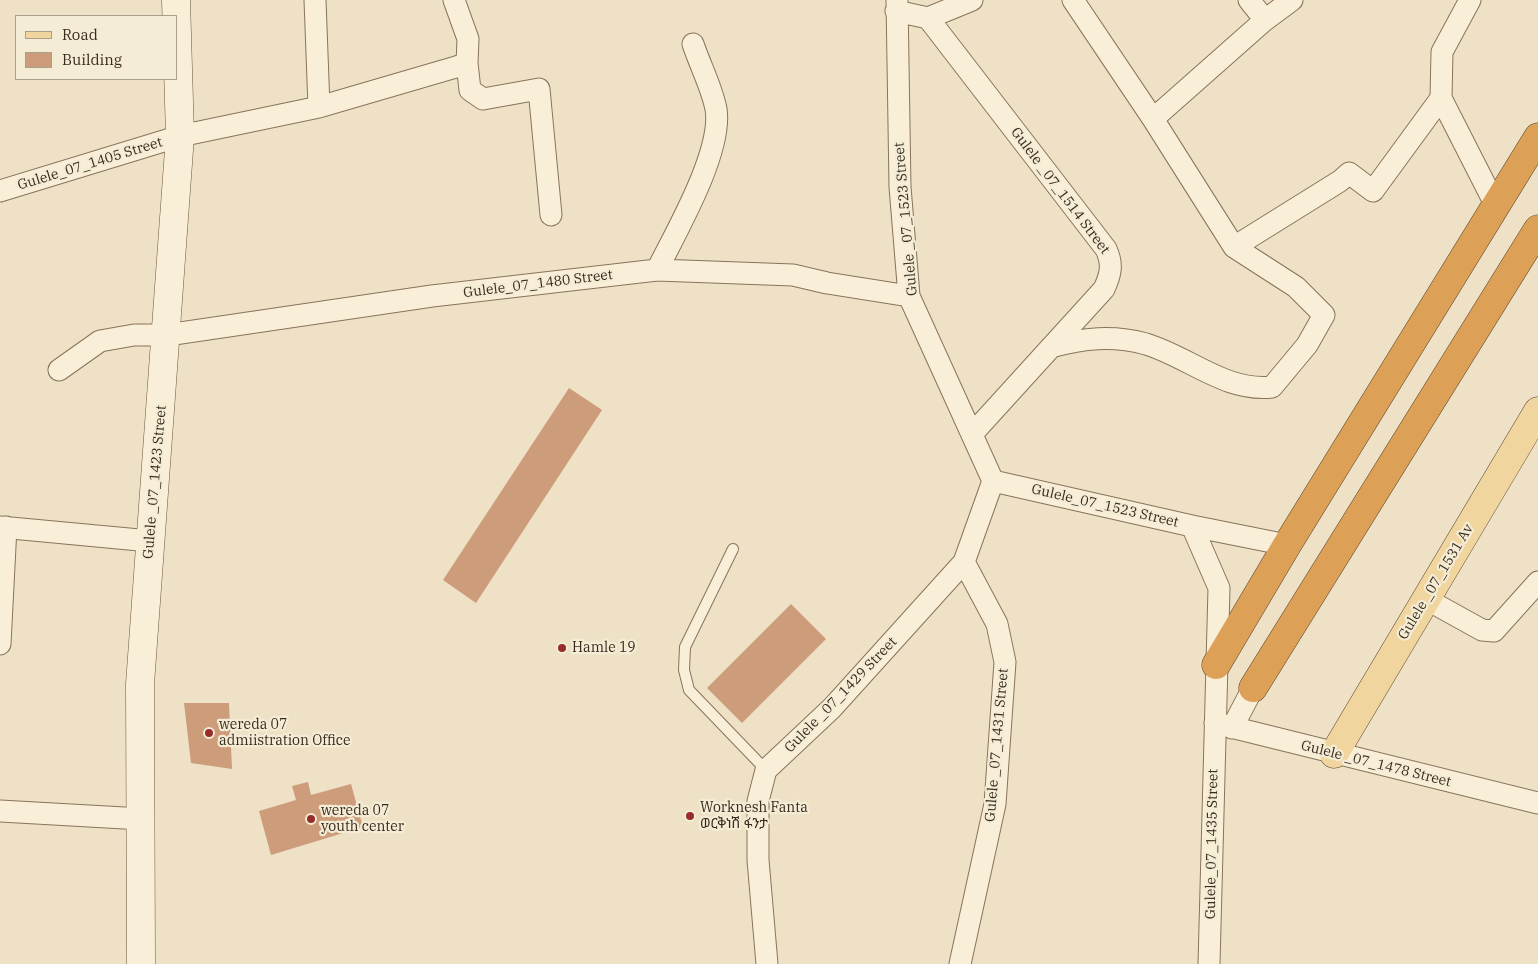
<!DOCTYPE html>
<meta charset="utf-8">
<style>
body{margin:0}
#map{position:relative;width:1538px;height:964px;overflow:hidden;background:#eee1c5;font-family:"IBM Plex Serif",serif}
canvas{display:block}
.legend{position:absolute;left:15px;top:15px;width:162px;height:65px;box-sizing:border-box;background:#f5ecd5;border:1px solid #aa9f8c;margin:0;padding:6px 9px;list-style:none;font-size:15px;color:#392b1f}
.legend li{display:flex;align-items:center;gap:10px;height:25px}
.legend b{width:25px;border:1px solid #aa9f8c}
</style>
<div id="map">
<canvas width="1538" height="964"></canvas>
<ul class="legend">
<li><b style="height:6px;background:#f0d69e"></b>Road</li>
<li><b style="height:14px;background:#cc9c7b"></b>Building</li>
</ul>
</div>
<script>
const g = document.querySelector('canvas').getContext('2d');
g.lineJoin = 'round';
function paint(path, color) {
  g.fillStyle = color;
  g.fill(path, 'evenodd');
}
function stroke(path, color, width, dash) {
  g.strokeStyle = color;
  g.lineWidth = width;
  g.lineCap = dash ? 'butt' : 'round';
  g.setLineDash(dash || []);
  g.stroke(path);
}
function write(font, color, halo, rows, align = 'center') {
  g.font = font + ' "IBM Plex Serif","Noto Sans Ethiopic",serif';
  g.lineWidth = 4.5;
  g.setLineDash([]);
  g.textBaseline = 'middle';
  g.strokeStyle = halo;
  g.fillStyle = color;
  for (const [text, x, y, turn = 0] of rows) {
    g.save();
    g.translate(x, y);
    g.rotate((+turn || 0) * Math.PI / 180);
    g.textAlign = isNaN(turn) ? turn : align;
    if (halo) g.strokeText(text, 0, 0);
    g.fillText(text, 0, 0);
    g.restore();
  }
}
paint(new Path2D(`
 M569 388 602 410 476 603 443 580Z
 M791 604 826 639 742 723 707 688Z
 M184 703H229L232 769 191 763Z
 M308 782 311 795 351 784 363 827 271 855 259 811 296 800 292 786Z`), '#cc9c7b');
const lane = new Path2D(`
 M733 549 685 647 684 670 689 690 766 770`);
const street = new Path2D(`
 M315 0 319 107
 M897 0 900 187 909 296 993 481
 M1249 0 1265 20
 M1470 0 1442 52 1441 98 1496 206
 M896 11 928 18 1106 249C1113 264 1111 274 1104 289L973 433
 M928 18 972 0
 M467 63 470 90 483 99 539 89 551 215
 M1153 119 1265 20 1292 0
 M0 191 180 136 319 107 456 67 467 63 468 39 454 0
 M1234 247 1340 181 1349 173 1373 191 1441 98
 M657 270C676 232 723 151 716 109 712 88 700 65 693 44
 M1051 347C1083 338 1113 335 1146 344 1189 357 1225 392 1272 387L1307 345 1324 315 1296 287 1234 247 1153 119 1073 0
 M59 370 100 341 134 335H167L432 296 657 270 793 275 827 283 909 296
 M993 481 1192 526 1219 588 1209 964
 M1192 526 1287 545
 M0 527 150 541
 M1426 599 1482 630 1494 631 1538 582
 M0 644 6 527
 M1215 723 1538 803
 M1232 728 1253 688
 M0 811 142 819
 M767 964 758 860V801L766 770 832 708 964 562 993 481
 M960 964 995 804 1005 662 997 624 964 562`);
const secondary = new Path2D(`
 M141 964 140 684 180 136 176 0`);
const primary = new Path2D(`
 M1334 754 1538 411`);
const highway = new Path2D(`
 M1216 665 1287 545 1538 137
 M1253 688 1538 229`);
stroke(lane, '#89735b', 12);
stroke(street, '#89735b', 23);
stroke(secondary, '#6b543e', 29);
stroke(primary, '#57412f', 29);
stroke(highway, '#57412f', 29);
stroke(lane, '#f9efd8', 10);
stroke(street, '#f9efd8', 21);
stroke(secondary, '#f9efd8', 28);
stroke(primary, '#f0d69e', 28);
stroke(highway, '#dca157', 28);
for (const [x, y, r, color] of [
 [562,648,5,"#972c2d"],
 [209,733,5,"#972c2d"],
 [690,816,5,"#972c2d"],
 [311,819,5,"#972c2d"]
]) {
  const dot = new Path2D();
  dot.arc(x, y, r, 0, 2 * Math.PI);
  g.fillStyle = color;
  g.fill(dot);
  stroke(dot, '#f5ecd5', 2);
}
write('14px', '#392b1f', '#f5ecd5', [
 ["Gulele_07_1405 Street",90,164,-17],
 ["Gulele _07_1514 Street",1060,191,53],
 ["Gulele _07_1523 Street",906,219,-95],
 ["Gulele_07_1480 Street",538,284,-7],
 ["Gulele _07_1423 Street",155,482,-85],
 ["Gulele_07_1523 Street",1105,506,13],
 ["Gulele _07_1531 Av",1436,582,-59],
 ["Gulele _07_1429 Street",841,695,-46],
 ["Gulele _07_1431 Street",997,745,-85],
 ["Gulele _07_1478 Street",1376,764,14],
 ["Gulele_07_1435 Street",1212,844,-89]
]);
write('14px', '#392b1f', '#f5ecd5', [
 ["Hamle 19",572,648],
 ["wereda 07",219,725],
 ["admiistration Office",219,741],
 ["Worknesh Fanta",700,808],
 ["ወርቅነሽ ፋንታ",700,824],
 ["wereda 07",321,811],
 ["youth center",321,827]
], 'left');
</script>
